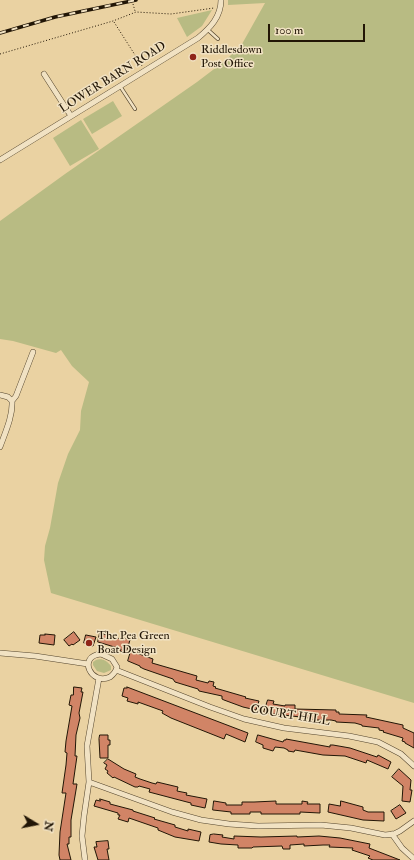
<!DOCTYPE html>
<style>
body{margin:0}
#map{position:relative;width:414px;height:860px;overflow:hidden;background:#ead2a2;font-family:"IM FELL Double Pica",serif}
canvas{display:block}
.north{position:absolute;left:16px;top:804px;width:40px;height:40px;-webkit-text-stroke:3px #f1e2c3;paint-order:stroke;rotate:100deg;font-size:11px;font-weight:700;line-height:16px;text-align:center;color:#221606}
.north::after{content:'';display:block;margin:auto;width:14px;height:18px;background:#221606;clip-path:polygon(50% 0,100% 100%,50% 72%,0 100%)}
.scale{position:absolute;left:268px;top:24px;width:97px;height:18px;box-sizing:border-box;border:2px solid #221606;border-top:0;padding-left:5px;font-size:12px;line-height:14px;white-space:nowrap;color:#221606;-webkit-text-stroke:3px #f1e2c3;paint-order:stroke}
</style>
<div id="map">
<canvas width="414" height="860"></canvas>
<div class="north">N</div>
<div class="scale">100 m</div>
</div>
<script>
const g = document.querySelector('canvas').getContext('2d');
g.lineJoin = 'round';
function paint(path, color) {
  g.fillStyle = color;
  g.fill(path, 'evenodd');
}
function stroke(path, color, width, dash) {
  g.strokeStyle = color;
  g.lineWidth = width;
  g.lineCap = dash ? 'butt' : 'round';
  g.setLineDash(dash || []);
  g.stroke(path);
}
function write(font, color, halo, rows, align = 'center') {
  g.font = font + ' "IM FELL Double Pica",serif';
  g.lineWidth = 3;
  g.setLineDash([]);
  g.textBaseline = 'middle';
  g.strokeStyle = halo;
  g.fillStyle = color;
  for (const [text, x, y, turn = 0] of rows) {
    g.save();
    g.translate(x, y);
    g.rotate((+turn || 0) * Math.PI / 180);
    g.textAlign = isNaN(turn) ? turn : align;
    if (halo) g.strokeText(text, 0, 0);
    g.fillText(text, 0, 0);
    g.restore();
  }
}
paint(new Path2D(`
 M228 0H414V703L51 593 44 560 45 546 50 528 58 483 68 454 80 430 81 411 89 382 72 366 61 350 56 353 13 341 0 339V221L65 174 197 82 226 60 242 44 265 3 228 5Z
 M212 10 202 26 187 37 177 18Z
 M113 101 122 116 92 134 83 119Z
 M81 120 99 149 70 166 53 138Z
 M96 660C102 658 107 661 111 666V670L104 673 97 671 93 665V662Z`), '#b8bb83');
const building = new Path2D(`
 M74 632 80 640 73 645 72 644 69 646 64 640Z
 M100 633 124 640V638L130 640 126 653 120 651 121 649 98 642Z
 M45 634 55 635 54 645 39 643 40 635H45Z
 M86 635 96 637 93 646 84 643Z
 M131 651 153 659 152 663 197 676 196 680 208 683 209 681 214 682 213 686 216 687 215 688 246 697 245 698 259 701 256 710 243 707 224 700 222 699V696L199 691 198 689 175 682 173 679 144 669 140 667V666L128 661Z
 M74 687 82 688 81 692H83L79 713 80 718 76 735 75 756H77L73 784H77L71 820V837H69V844H67L71 860H60L59 855 60 832 66 793H62L66 765 67 753 65 752 66 741 72 706 69 705 71 695H73Z
 M127 687 248 733 245 742 226 734 224 739 171 718 162 713 163 711 138 702V704L127 701 128 698 122 696 124 688H127Z
 M268 700 274 701 273 704 285 706V705H295V709L336 710V712H339V714L367 715 366 717 403 725V728L414 733V748L405 743V742L402 741 403 738 383 732 384 731 379 730V728L362 726V725L355 723 336 722V721L331 720H309V718L266 713 264 712Z
 M100 735H108V740H110V745H108V758H100L99 739Z
 M258 735 283 742 284 740H286V739L330 747V745H333L350 748 377 757 378 755 391 762 388 769 367 760 366 763 345 756 323 755 295 750 294 752 288 751V750L284 748 275 747 273 751 263 748V745L256 742Z
 M108 759 124 769 136 774 135 777 140 779 152 783 156 784 157 782 178 787 177 791 187 793 186 795 207 799 205 808 191 805V803L187 802 149 792 150 789 139 786 138 787H135L114 777 113 778 107 773 108 771 105 769 107 765 104 763Z
 M399 769 411 780 410 790H412L410 802 402 801 403 786 392 777Z
 M100 799 110 802V804L133 810V811L155 818 154 819 175 825V827L188 831V829L201 832 199 841 175 837 158 830V828L129 818 128 822 118 819 120 815H118V813L94 806 96 800 100 801Z
 M214 801 226 803V805H242V802H254L276 801V804H302V801L308 802 307 804H320V813L300 812V814H261V812H250V814H231V812L213 810Z
 M341 801 363 807V810L368 812H384V821L363 820 328 812 329 804 340 806Z
 M400 805 406 813 396 819 391 811Z
 M214 834 223 835 222 837 234 839V836L261 837 297 836V837L319 836 340 838 370 844 369 848 400 860H373L368 858 370 856 352 850 353 848 329 847 330 845H323L304 846V844L290 845V849H283L282 846 253 847 252 848H238V845L221 844 209 842 210 835Z
 M108 841 109 849H107L109 860H98L94 847H97L96 842Z`);
paint(building, '#d18466');
stroke(building, '#221606', 1);
const lane = new Path2D(`
 M208 30 218 39
 M120 86 135 109`);
const street = new Path2D(`
 M44 74 71 116
 M0 160 198 38C210 28 221 17 221 0
 M0 395 8 397 12 401
 M0 447C5 433 13 416 12 401L16 396 33 352
 M0 653 35 656 88 664
 M101 654 112 659 117 667C116 671 114 674 110 677 91 686 77 656 101 654Z
 M116 670 210 707 244 719 284 728 349 736 378 742 401 754 414 766
 M89 782 172 812 201 820 229 824 258 826 321 825 351 828 385 835 394 834 400 831 414 821
 M392 834 402 848 414 859
 M85 860 82 836 84 816 89 782 87 746 99 678`);
stroke(lane, '#54452d', 4);
stroke(street, '#54452d', 6);
stroke(new Path2D(`
 M133 4 135 11
 M114 22 142 66
 M0 54 113 21 136 12 171 14 214 8`), '#221606', 1, [1, 2]);
stroke(lane, '#f1e2c3', 2.5);
stroke(street, '#f1e2c3', 5);
const rail = new Path2D(`
 M0 33 55 17 136 0`);
stroke(rail, '#221606', 3.5);
stroke(rail, '#f1e2c3', 2, [6]);
for (const [x, y, r, color] of [
 [193,57,4,"#8f2418"],
 [89,643,4,"#8f2418"]
]) {
  const dot = new Path2D();
  dot.arc(x, y, r, 0, 2 * Math.PI);
  g.fillStyle = color;
  g.fill(dot);
  stroke(dot, '#f1e2c3', 1.5);
}
write('12px', '#221606', '#f1e2c3', [
 ["Riddlesdown",201,50],
 ["Post Office",201,64],
 ["The Pea Green",97,636],
 ["Boat Design",97,650]
], 'left');
write('12px', '#221606', '#f1e2c3', [
 ["LOWER BARN ROAD",113,78,-32],
 ["COURT HILL",290,716,9]
]);
</script>
